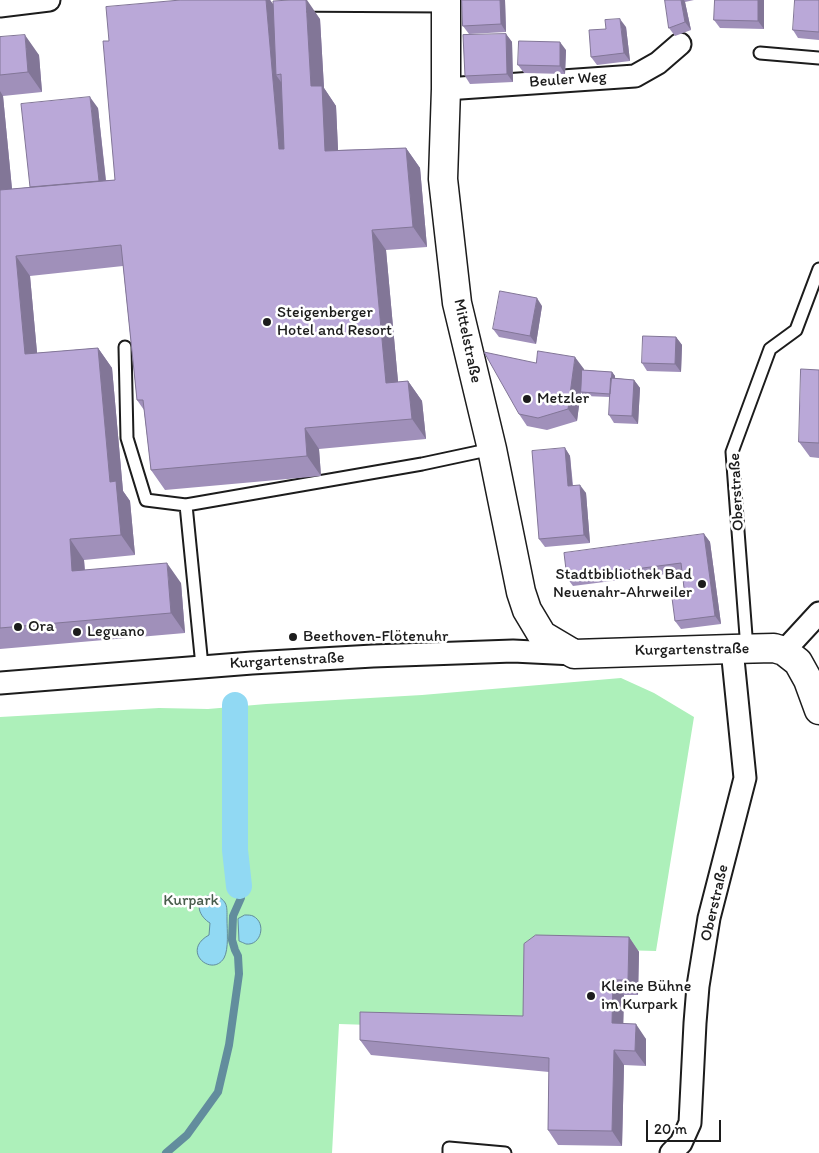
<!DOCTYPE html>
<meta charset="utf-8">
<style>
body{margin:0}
#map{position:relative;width:819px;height:1153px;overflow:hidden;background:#fff;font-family:Itim,sans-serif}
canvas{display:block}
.scale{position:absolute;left:646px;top:1120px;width:75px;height:22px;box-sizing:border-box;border:2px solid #1c1c1c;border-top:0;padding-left:6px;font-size:15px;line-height:18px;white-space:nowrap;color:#1c1c1c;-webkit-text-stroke:4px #fff;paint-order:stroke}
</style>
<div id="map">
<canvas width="819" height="1153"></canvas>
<div class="scale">20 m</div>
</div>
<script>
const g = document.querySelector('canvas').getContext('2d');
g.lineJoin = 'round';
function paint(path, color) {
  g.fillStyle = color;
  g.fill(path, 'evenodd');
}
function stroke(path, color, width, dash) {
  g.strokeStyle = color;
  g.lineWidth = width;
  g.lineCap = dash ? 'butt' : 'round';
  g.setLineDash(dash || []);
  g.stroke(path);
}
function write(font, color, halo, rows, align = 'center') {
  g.font = font + ' Itim,sans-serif';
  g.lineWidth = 5;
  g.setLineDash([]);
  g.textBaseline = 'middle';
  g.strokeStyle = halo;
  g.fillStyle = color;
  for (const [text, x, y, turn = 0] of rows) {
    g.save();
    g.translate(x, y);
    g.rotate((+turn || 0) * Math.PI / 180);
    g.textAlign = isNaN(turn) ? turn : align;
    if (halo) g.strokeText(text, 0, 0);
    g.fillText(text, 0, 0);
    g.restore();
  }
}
paint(new Path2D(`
 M621 678 654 693 694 717 656 951 546 948 532 1030 339 1024 332 1153H0V717L159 708 208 709 266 704 422 695Z`), '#adf0ba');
const water = new Path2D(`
 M215 895C228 901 227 906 227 919 227 930 229 949 224 958 212 978 180 951 209 935L210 923C200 917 193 903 207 896 207 896 214 895 215 895Z
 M245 915C248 915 251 915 253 916 267 923 261 946 246 944 246 944 239 941 239 941L238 919Z`);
paint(water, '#91d9f3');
stroke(water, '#628d9d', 1);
stroke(new Path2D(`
 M166 1153 187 1135 218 1092 229 1045 239 974 238 956 235 950 232 940 233 916 241 898 239 886`), '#628d9d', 8);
stroke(new Path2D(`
 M235 705V850L239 886`), '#91d9f3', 26);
const service = new Path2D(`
 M760 53 819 58
 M125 347 127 438 146 500 186 505
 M747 649 732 452 770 349 796 330 819 269
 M202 666 186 505 422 464 492 449
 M449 1153V1148L505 1153`);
const minor = new Path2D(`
 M272 0 446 1
 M0 6 49 0
 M446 89 635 76 658 63 680 44
 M784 651 819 613
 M0 683 252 663 373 656 513 651 574 654
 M671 1153 681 1143 690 1123 695 1023 698 986 709 918 745 778 732 649`);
const tertiary = new Path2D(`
 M446 0V89L443 179 457 303 492 449 521 592 527 610 542 635 574 654 732 649 774 648 784 651 798 662 808 680 819 710`);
stroke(service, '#1c1c1c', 15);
stroke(minor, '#1c1c1c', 25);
stroke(tertiary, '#1c1c1c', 31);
stroke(service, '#fff', 11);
stroke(minor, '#fff', 21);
stroke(tertiary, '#fff', 28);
paint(new Path2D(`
 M181 0H270L273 4 320 19 324 88 336 106 338 150 406 148 420 168 427 247 386 250 398 382 408 381 422 401 426 439 319 449 321 476 165 490 151 470 144 410 137 400 123 266 30 276 37 353 98 348 112 368 123 491 130 501 135 555 84 560 85 570 181 583 185 633 0 649V37L39 55 42 92 3 96 12 189 30 187 98 108 106 180H115L109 41Z
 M462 0H508H505L506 32 469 34 463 26Z
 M665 0H694L685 2 691 30 675 36 669 28Z
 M715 0H764V29L720 28 714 20Z
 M819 0V40L798 38 793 30Z
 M626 27 630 61 597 65 591 57Z
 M506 34 512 42 513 82 470 84 465 76Z
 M566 50 565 74 524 73 518 65Z
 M542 306 536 344 499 337 493 329Z
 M676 337 682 345 681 372 647 371 642 363Z
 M536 363 584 369 583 370 612 372 615 376V378L634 380 640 388 638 424 614 423 609 415 610 397 584 396 581 392V388L577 421 547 430 527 426 519 414Z
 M819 370V458L810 457 799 442Z
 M565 448 570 456 573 485 586 493 590 543 545 547 539 539Z
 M704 534 710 542 721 624 681 629 675 621 685 596 682 572 573 586 567 578Z
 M629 937 639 952 638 995H624L623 1024 646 1039V1066L624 1065 622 1146 558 1145 548 1130 549 1072 371 1055 360 1040 523 1016Z`), '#a090ba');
paint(new Path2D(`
 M266 0H270L279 13 276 75 286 89 293 169 279 149Z
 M306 0H307L320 19 324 88 336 106 339 171 325 151 311 86Z
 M500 0H505L506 32 501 24Z
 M681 0H684L685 2 691 30 685 22Z
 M758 0H764V29L758 21Z
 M620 19 626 27 630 61 624 53Z
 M506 34 512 42 513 82 507 74Z
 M25 35 39 55 42 92 28 72Z
 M560 42 566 50 565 74 560 66Z
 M0 91 3 96 14 210 0 190Z
 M90 97 98 108 108 202 100 190Z
 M406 148 420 168 427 247 413 227Z
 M372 230 386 250 400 403 386 383Z
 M16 256 30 276 39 374 25 354Z
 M537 298 542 306 536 344 530 336Z
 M676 337 682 345 681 372 675 364Z
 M98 348 112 368 123 491 130 501 135 555 121 535 110 482Z
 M575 357 584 369 577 421 568 409Z
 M612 372 615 376 614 398 611 394Z
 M634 380 640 388 638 424 632 416Z
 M408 381 422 401 426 439 412 419Z
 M305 428 319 449 321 476 307 456Z
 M565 448 570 456 573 494 568 486Z
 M580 485 586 493 590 543 584 535Z
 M704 534 710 542 721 624 715 616Z
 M70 539 84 560 86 591 72 571Z
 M167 563 181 583 185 633 171 613Z
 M629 937 639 952 638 995 628 980Z
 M613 980 624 995 623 1038 612 1023Z
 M636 1024 646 1039V1066L635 1051Z
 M614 1050 624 1065 622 1146 612 1131Z`), '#827697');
const building = new Path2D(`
 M181 0H266L279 149H284L281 74 276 75 273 1 290 0H306L311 86H322L325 151 406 148 413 227 372 230 386 383 408 381 412 419 305 428 307 456 151 470 143 400H137L121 245 16 256 25 354 98 348 110 482 116 481 121 535 70 539 72 571 167 563 171 613 0 628V190L115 180 103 41H109L106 7Z
 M462 0H500L501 24 463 26Z
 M665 0H681L685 22 669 28Z
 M715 0H758V21L714 20Z
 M795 0H819V32L793 30Z
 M620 19 624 53 591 57 589 30 606 29 605 20Z
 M506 34 507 74 465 76 463 35Z
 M25 35 28 72 0 75V37Z
 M519 41 560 42V66L518 65Z
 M90 97 99 181 30 187 21 104Z
 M500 291 537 298 530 336 493 329Z
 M643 336 676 337 675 364 642 363Z
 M538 351 575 357 568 409 538 418 519 414 484 352 536 363Z
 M801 369 819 370V443L799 442Z
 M582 370 612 372 610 394 581 392Z
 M611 378 634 380 632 416 609 415Z
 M565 448 568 486 580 485 584 535 539 539 532 451Z
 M704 534 715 616 675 621 672 598 685 596 681 563 567 578 564 553Z
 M536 935 629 937 628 980H613L612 1023 636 1024 635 1051 614 1050 612 1131 548 1130 549 1058 360 1040V1012L523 1016 524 944Z`);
paint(building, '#baa8d8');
stroke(building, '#827697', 1);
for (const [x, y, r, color] of [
 [267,322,5,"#1c1c1c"],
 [527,399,5,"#1c1c1c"],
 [702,584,5,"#1c1c1c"],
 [18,627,5,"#1c1c1c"],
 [77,632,5,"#1c1c1c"],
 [293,637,5,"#1c1c1c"],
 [591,996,5,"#1c1c1c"]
]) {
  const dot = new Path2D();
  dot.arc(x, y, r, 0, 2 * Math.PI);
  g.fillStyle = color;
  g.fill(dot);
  stroke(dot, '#fff', 2);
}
write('16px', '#1c1c1c', '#fff', [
 ["Beuler Weg",568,80,-4],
 ["Mittelstraße",467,341,78],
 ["Oberstraße",737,492,-93],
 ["Kurgartenstraße",692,650,-1],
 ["Kurgartenstraße",287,661,-3],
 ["Oberstraße",715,903,-77]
]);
write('16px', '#1c1c1c', '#fff', [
 ["Steigenberger",277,313],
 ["Hotel and Resort",277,331],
 ["Metzler",537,399],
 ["Stadtbibliothek Bad",692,575,"right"],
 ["Neuenahr-Ahrweiler",692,593,"right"],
 ["Ora",28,627],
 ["Leguano",87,632],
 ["Beethoven-Flötenuhr",303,637],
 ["Kleine Bühne",601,987],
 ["im Kurpark",601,1005]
], 'left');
write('16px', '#485c4b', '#fff', [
 ["Kurpark",191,901]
]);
</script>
